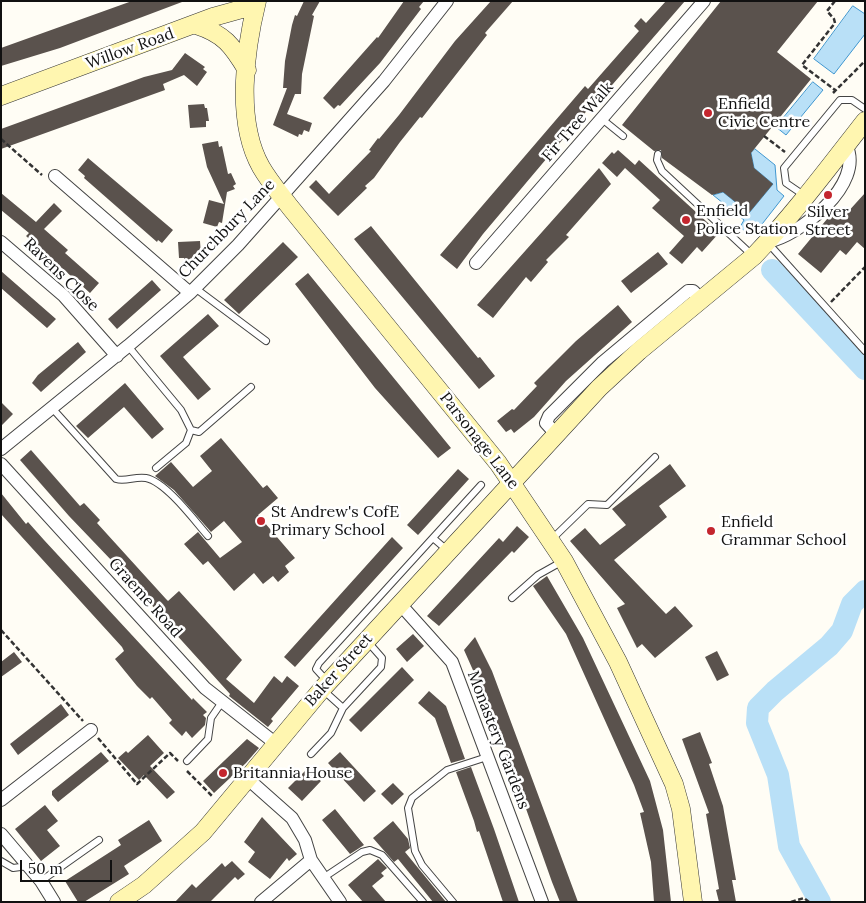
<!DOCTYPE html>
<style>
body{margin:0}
#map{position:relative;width:866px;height:903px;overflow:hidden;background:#fffdf5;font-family:Lora,serif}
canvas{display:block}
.frame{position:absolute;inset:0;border:2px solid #111;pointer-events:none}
.scale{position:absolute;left:20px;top:860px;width:92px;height:22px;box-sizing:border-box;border:2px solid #111;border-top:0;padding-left:6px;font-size:15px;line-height:18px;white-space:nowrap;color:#111;-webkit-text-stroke:4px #fff;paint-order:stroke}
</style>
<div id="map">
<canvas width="866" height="903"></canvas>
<div class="frame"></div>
<div class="scale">50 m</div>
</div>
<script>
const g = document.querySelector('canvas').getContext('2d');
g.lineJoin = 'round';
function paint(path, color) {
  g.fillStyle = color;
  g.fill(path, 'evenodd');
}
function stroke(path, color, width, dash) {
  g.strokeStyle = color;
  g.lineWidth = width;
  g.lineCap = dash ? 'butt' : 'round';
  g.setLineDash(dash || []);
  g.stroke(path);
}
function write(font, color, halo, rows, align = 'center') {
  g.font = font + ' Lora,serif';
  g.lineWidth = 5;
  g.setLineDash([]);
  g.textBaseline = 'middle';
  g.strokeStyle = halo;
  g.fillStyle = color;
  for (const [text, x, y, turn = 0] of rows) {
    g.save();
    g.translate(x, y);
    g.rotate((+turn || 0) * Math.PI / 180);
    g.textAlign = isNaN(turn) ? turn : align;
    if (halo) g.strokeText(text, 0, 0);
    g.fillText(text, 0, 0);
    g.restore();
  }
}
const water = new Path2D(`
 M853 6 865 14V34L834 74 814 59Z
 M813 82 823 90 786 135 776 127Z
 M755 149 775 165 777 190 784 196 759 228 752 226 746 232 740 227 744 220 713 195 723 192 749 213 773 184 754 168 751 153Z`);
paint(water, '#b9e0f7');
stroke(water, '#3f96cf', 1);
stroke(new Path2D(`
 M772 270 865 369
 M820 902 789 846 778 775 757 723 758 708 775 691 829 646 842 631 852 604 865 591`), '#b9e0f7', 22);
paint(new Path2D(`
 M132 1 182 2 60 48 1 66V48Z
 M304 1H320L312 15 314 16 302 74 301 94H295L287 114 312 123 309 132 304 130 302 135 299 134 298 137 273 125 287 88H283L285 61 292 25 295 15 297 16Z
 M404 1H424L419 7 421 9 380 63 340 106 338 105 334 109 323 98 377 37 378 38Z
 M491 1H513L485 33 487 35 422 118 420 117 400 142 374 178 365 186 367 188 338 216 309 187 316 180 329 194 371 151 369 150 378 138 379 139 399 115 455 41Z
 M666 1H685L606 92 601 88 587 104 590 107 483 234 457 269 440 255 585 86 588 89 639 31 634 26 641 18 646 23Z
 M721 1H818L777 52 811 79 751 153 754 168 773 184 749 213 723 192 712 195 662 158 661 150 654 151 622 125Z
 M185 53 205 67 203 69 207 72 197 86 184 75 163 84 165 90 1 149V129L144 77 172 70Z
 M204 104 205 108H207L209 121H206V127L190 128 188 105Z
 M218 141 219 147 222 146 228 174 231 173 236 184 233 186 235 189 227 192 222 223 219 222 217 227 203 223 209 200 224 204 207 167 202 144Z
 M618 150 635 165 639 160 719 233 702 252 697 247 682 264 669 253 684 236 652 208 660 200 625 168 617 177 602 163 612 152 614 154Z
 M88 158 173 230 162 243 158 240 157 242 84 178 85 176 78 170Z
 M599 168 611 184 566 235 569 237 546 260 548 262 531 282 526 277 493 318 477 305Z
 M1 193 36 222 54 203 62 211 44 229 68 250 65 253 99 283 90 293 26 236 29 233 1 210Z
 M865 193V249L857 242 846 255 840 250 821 273 798 254 837 207 846 214Z
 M371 226 478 358 480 357 495 376 479 389 354 239Z
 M200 241 201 256 197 257V260L184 261V258H179L178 242Z
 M283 242 298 257 239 314 224 300Z
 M658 252 668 264 631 293 621 281Z
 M1 271 56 319 47 328 1 288Z
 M308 273 451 448 438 458 375 388 295 284Z
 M152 280 161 290 117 329 108 319Z
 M618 305 632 322 566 381 534 417 514 433 511 429 506 432 497 421 512 409 514 410 537 386 534 383 576 341Z
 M208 314 219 326 183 357 211 389 198 400 160 356Z
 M78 342 86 352 41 392 32 383 38 375Z
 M125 383 164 429 152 439 124 407 88 438 76 426Z
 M1 402 13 414 1 426Z
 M221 438 263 488 267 485 278 498 258 515 295 558 285 566 289 572 278 582 273 576 263 584 254 573 234 591 208 561 203 565 184 544 198 532 220 558 242 542 224 521 211 532 174 490 155 476 171 462 193 487 212 471 200 456Z
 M31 450 80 506 84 503 100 520 97 523 166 599 168 601 179 591 242 660 226 679 254 703 274 676 282 683 287 676 299 686 271 719 273 721 268 727 229 696 230 694 154 610 155 609 135 585 69 516 20 460Z
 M670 464 686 486 659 506 667 517 614 560 666 614 675 606 693 626 655 658 642 644 637 648 617 608 625 604 570 541 585 528 600 545 626 525 612 509Z
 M458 469 469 479 418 535 407 525Z
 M1 493 26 524 28 522 44 540 192 700 193 698 207 712 203 715 206 718 205 725 192 738 186 731 182 736 169 723 172 720 152 697 150 699 137 686 115 659 124 651 122 647 1 514Z
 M517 526 529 537 514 553 512 551 439 626 427 616 499 538 503 542Z
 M392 537 403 548 295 667 284 657Z
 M547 576 583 638 650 781 663 830 671 902H654L651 862 640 813 644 812 634 785 566 634 533 586Z
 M413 634 424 646 407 662 396 649Z
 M475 637 492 671 578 902H560L552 882 492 713 464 650Z
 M717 651 729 675 717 681 705 657Z
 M14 652 22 662 1 677V662Z
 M402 667 414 680 361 732 349 720Z
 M429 691 446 706 465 759 451 763 435 718 418 703Z
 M61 704 69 715 18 755 10 744Z
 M700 732 712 763 709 764 723 806 736 880H732L736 902H719L716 890 719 889 706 814 709 813 682 739Z
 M148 735 164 753 150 766 175 792 167 799 144 775 139 780 118 758 126 751 128 753Z
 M247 739 259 748 246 763 214 793 203 781Z
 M101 752 109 761 58 802 52 795V791Z
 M340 752 376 791 364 802 328 763Z
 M471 767 494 829 519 902H503L479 831 477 832 474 821 456 772Z
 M308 768 321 781 302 801 288 788Z
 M393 783 404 794 392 805 381 794Z
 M45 805 58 821 47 830 60 846 41 861 15 829Z
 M335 809 364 845 350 854 322 820Z
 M262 817 297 854 289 861 287 858 270 879 248 862 255 852 244 842Z
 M149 820 162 841 124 866 129 874 84 902H78L65 881 121 845 118 840Z
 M393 821 408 839 410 848 405 852 446 902H433L398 859 394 862 373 838Z
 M378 859 387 868 381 873 384 876 372 886 386 902H363L348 885Z
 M232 861 245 874 238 880 235 877 210 902H175L192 884 196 888 222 863 225 867Z`), '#5a524d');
const lane = new Path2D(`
 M602 119 623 136
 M658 154 657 160 662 171 752 255
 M805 196 786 183 784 168 840 100H852L865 109
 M768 243 865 351
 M195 288 266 341
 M128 346 181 410 191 430 186 443 156 468
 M52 408 116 479C126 482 135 476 146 478 166 482 194 520 208 536
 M191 430 199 432 251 387
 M433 538 447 550
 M552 539 588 504 607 505 655 457
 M512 598 538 575 563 561
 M327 681 316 669 319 663 481 485
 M323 690 343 708
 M311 754 331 733 343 708 381 667 382 658 368 642
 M187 761 208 739 211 718 222 702
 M1 861 13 868 28 866
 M323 878 362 852 370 850 382 855 423 902
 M41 881 99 840
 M453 902 422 865 415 851 408 808 412 798 447 770 487 757`);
const street = new Path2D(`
 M55 176 190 293
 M1 242 64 296 117 356
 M767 242C799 236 866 184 846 145
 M476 263 704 1
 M556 434 546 423 549 416 603 362 688 291H693L702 300
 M1 449 128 346 190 293 238 245 384 81 447 1
 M1 464 205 688 275 743
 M400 604 452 662 542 902
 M248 779 292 818 305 840 311 860 340 902
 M1 800 91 730
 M1 834 41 881 54 902
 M261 902 311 860`);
const secondary = new Path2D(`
 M257 1C245 50 235 121 261 167 269 181 280 194 290 207L498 463 564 561 618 662 674 784 681 809 693 902
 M196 25C224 34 232 45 247 70
 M1 96 213 17 256 5
 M119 902 144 885 203 832 322 689 599 388 639 351 754 256C794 214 829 167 865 121`);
stroke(lane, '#444', 8);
stroke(street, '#444', 14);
stroke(secondary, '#333', 19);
stroke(new Path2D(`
 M835 1 827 11 834 19 835 23 802 65 835 90
 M833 93 865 61
 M764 136 785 152
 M1 139 42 175
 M831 302 865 267
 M1 630 83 721
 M98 738 137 784 170 753 178 761
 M187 771 213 797
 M791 902 804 898 809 902`), '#333', 2.5, [5, 2.5]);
stroke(lane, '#fff', 6);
stroke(street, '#fff', 12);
stroke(secondary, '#fff6b0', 18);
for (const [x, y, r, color] of [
 [708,113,5,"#c4262e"],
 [828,195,5,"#c4262e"],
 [686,220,5,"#c4262e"],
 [261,521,5,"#c4262e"],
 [711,531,5,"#c4262e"],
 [223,773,5,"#c4262e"]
]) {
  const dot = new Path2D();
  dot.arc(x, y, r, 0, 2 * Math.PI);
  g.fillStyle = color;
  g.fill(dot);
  stroke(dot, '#fff', 2);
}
write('16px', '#111', '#fff', [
 ["Willow Road",130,49,-20],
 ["Fir Tree Walk",578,122,-49],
 ["Churchbury Lane",227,229,-46],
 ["Ravens Close",61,275,44],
 ["Parsonage Lane",479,441,52],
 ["Graeme Road",145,598,48],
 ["Baker Street",339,670,-48],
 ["Monastery Gardens",498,740,69]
]);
write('16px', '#111', '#fff', [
 ["Enfield",718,104],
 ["Civic Centre",718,122],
 ["Enfield",696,211],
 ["Police Station",696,229],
 ["Silver",828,212,"center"],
 ["Street",828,230,"center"],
 ["St Andrew's CofE",271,512],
 ["Primary School",271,530],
 ["Enfield",721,522],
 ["Grammar School",721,540],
 ["Britannia House",233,773]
], 'left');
</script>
